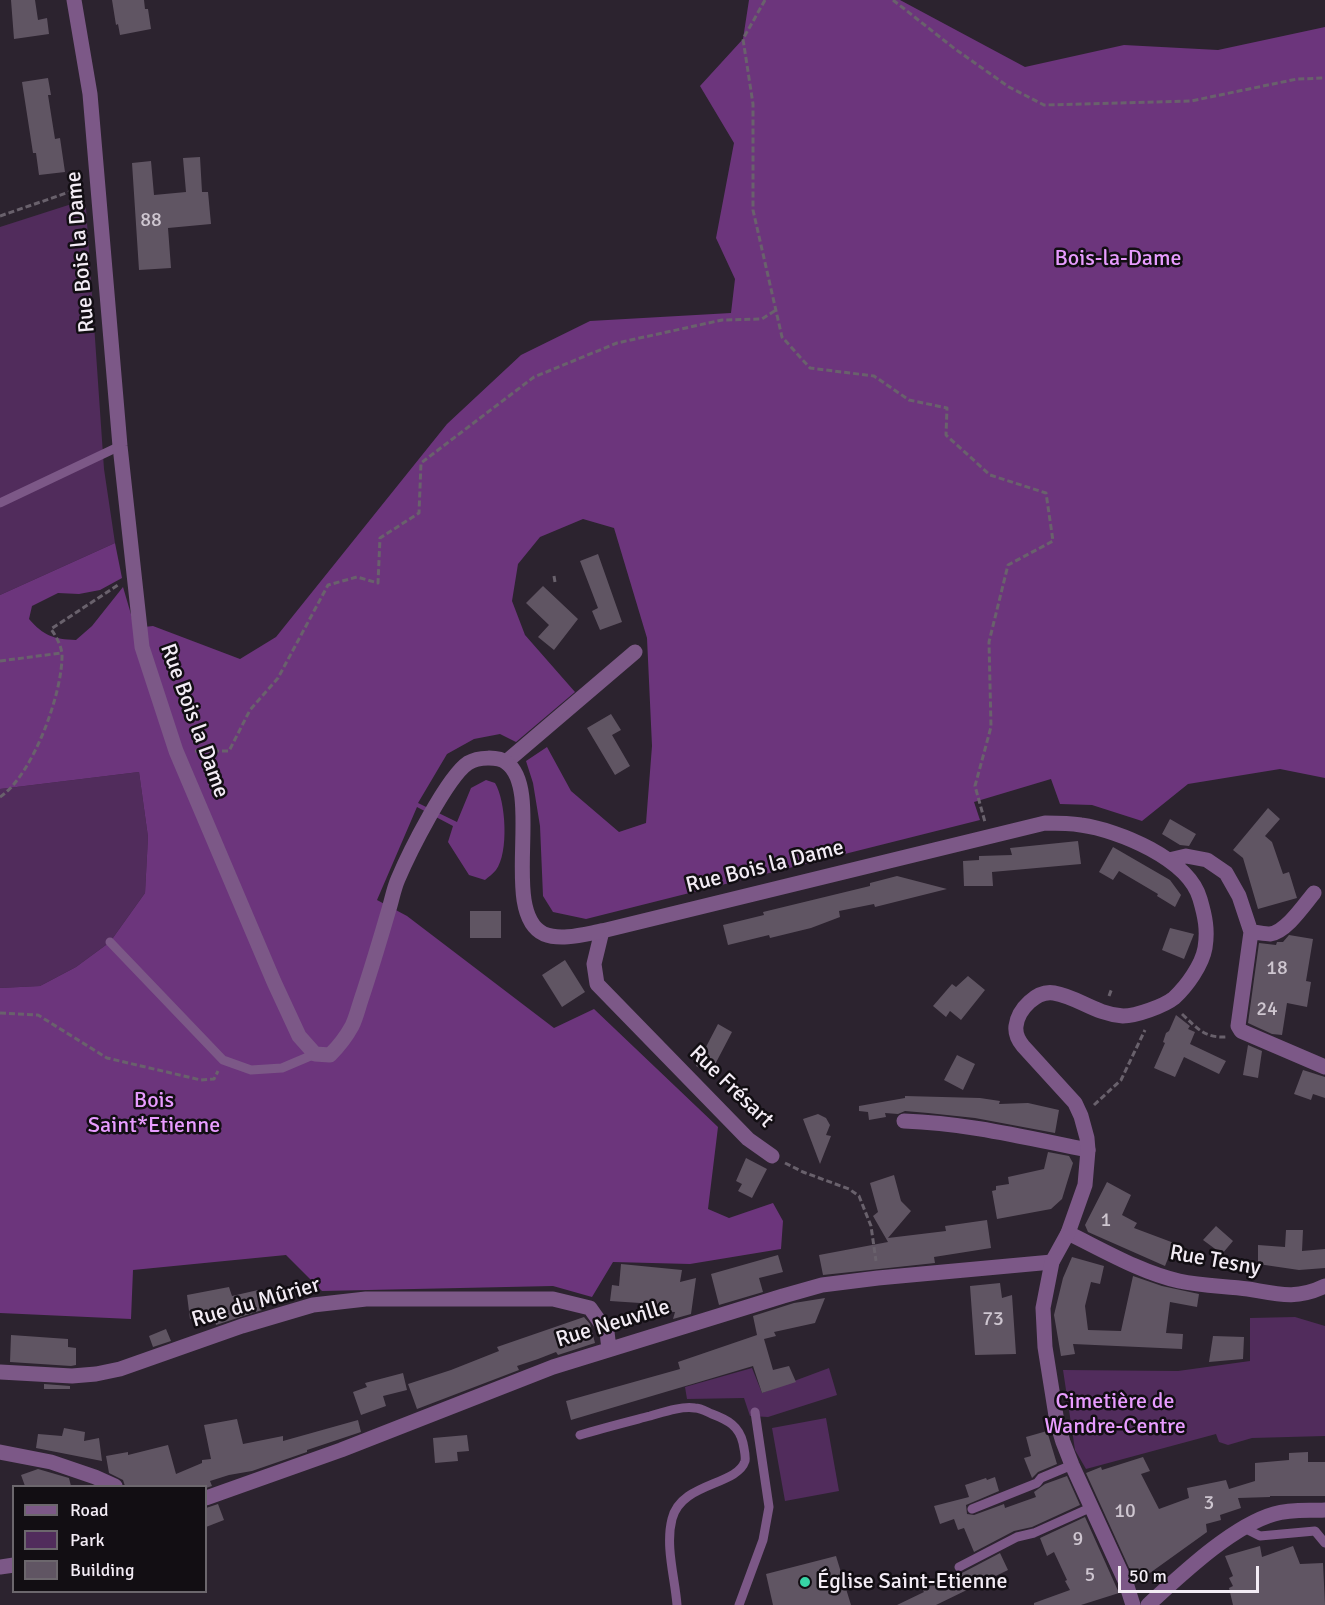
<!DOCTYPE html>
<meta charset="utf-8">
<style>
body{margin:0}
#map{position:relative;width:1325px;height:1605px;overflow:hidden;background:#2c232f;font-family:Signika,sans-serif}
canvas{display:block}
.legend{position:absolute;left:12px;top:1485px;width:195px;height:108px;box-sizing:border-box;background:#120e13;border:2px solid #6c676d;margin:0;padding:8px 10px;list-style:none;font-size:18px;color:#f3ecf5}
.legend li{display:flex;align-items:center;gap:12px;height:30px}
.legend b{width:30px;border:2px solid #6c676d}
.scale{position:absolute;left:1118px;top:1566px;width:141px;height:27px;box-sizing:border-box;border:3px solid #f3ecf5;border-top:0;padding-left:8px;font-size:18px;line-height:21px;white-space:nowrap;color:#f3ecf5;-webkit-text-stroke:4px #120e13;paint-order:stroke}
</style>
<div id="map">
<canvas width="1325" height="1605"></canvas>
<ul class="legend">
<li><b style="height:8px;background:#7c5887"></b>Road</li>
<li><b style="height:16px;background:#512c5c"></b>Park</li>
<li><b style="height:16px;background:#605563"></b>Building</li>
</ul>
<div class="scale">50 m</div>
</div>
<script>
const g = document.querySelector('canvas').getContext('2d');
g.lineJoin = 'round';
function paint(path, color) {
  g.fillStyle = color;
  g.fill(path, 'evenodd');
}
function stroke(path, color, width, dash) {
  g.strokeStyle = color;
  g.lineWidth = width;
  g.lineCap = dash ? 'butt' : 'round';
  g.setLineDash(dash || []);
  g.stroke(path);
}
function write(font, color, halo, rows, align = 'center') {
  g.font = font + ' Signika,sans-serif';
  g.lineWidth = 5;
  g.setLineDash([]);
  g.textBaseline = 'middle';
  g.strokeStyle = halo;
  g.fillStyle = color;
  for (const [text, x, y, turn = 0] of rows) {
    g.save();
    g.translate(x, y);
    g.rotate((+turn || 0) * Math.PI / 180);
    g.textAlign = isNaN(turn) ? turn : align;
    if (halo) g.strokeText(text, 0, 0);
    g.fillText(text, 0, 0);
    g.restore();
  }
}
paint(new Path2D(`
 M81 201 86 208 104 469 115 543 0 595V227Z
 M139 772 148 837 145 893 110 942 76 967 40 986 0 988V789Z
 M1295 1317 1325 1326V1436L1252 1438 1228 1445 1219 1442 1216 1434 1086 1469 1075 1450 1063 1370 1178 1371 1250 1361V1318Z
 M752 1368 762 1393 829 1368 837 1395 768 1417 750 1416 744 1398 687 1399 685 1387Z
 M826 1418 839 1491 785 1501 772 1428Z`), '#512c5c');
paint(new Path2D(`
 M749 0H900L1025 67 1124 45 1218 50 1325 27V778L1280 769 1188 784 1142 821 1092 805 1060 804 1051 779 974 802 980 820 586 919 553 912 543 896 540 826 533 783 526 761 547 747 571 791 619 832 646 823 652 746 647 638 614 528 583 519 540 537 518 564 512 601 525 635 575 692 516 742 500 734 474 739 447 754 418 803 457 822 471 788 486 780 495 783C506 801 509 853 496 870 493 874 488 877 485 880L469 875 448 842 453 826 417 807 377 900 407 916 554 1028 594 1009 718 1127 708 1209 729 1218 773 1203 783 1221 781 1249 690 1264 613 1262 592 1297 553 1286 322 1291 286 1255 133 1270 131 1319 0 1313V988L40 986 76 967 110 942 145 893 148 837 139 772 0 789V595L115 543 122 578 100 590 79 594 58 593 32 606 29 619C44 636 53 639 76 640L92 626 123 587 135 628 153 626 240 659 276 637 447 424 521 355 590 321 731 313 735 279 716 238 734 143 700 86 743 39Z`), '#6c357c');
paint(new Path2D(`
 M11 0H35L38 20 47 18 49 34 14 39Z
 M112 0H144L145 9H148L151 29 120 35 118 24 116 25Z
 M48 78 51 95H48L55 139 60 138 65 172 39 175 36 153H33L22 82Z
 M200 157 202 192H208L211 224 168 228 171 268 139 270 132 163 151 161 154 195 186 192 183 158Z
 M598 554 622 622 600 630 592 611 598 608 580 561Z
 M543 586 578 619 554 650 538 637 549 625 526 603Z
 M611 714 621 730 612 735 630 766 615 775 587 728Z
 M1268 808 1280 819 1265 836 1272 842 1283 874 1289 872 1297 898 1258 909 1243 858 1233 850Z
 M1170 819 1196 834 1189 846 1180 845 1162 834Z
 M1078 841 1081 864 992 872 993 886H964L963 861 979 860V856L1012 855 1010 848Z
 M1113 847 1170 880 1181 895 1175 907 1157 896 1158 894 1119 871 1113 880 1099 872Z
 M897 876 947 889 875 907 874 904 839 911 840 917 811 928 770 938 769 935 728 945 723 925 764 915 763 912 870 886V883Z
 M470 911H501V938H470Z
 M1170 928 1194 934 1184 959 1162 950Z
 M1289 935 1313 939 1306 981 1311 982 1307 1007 1287 1003 1282 1035 1272 1034 1248 1023 1259 943 1276 945 1277 942H1283Z
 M565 960 585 992 562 1007 542 975Z
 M968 976 985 990 961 1020 950 1011 946 1017 933 1006 952 984 956 987Z
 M1176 1015 1190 1026 1188 1029 1195 1032 1190 1044 1226 1061 1219 1074 1184 1057 1175 1077 1154 1068 1165 1043 1163 1042 1166 1033 1169 1031Z
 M718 1024 732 1032 710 1074 696 1066Z
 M1248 1045 1262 1051 1258 1078 1243 1075Z
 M957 1055 975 1064 963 1090 944 1080Z
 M1303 1070 1325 1077V1098L1313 1094 1311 1100 1294 1094Z
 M905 1096 980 1098 1000 1101 999 1104 1028 1103 1059 1110 1055 1133 975 1118 928 1113 905 1111 898 1114 885 1113 886 1117 869 1120 868 1112 859 1111V1106L905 1098Z
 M818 1114 826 1118 830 1125 826 1135 831 1136 820 1164 803 1119Z
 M1048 1152 1069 1156 1073 1163 1062 1199 1051 1209 997 1219 992 1191 996 1190V1186L1009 1184 1008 1177 1044 1169Z
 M746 1158 767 1169 752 1198 738 1191 742 1184 736 1181Z
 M894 1175 901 1201 911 1211 888 1238 946 1231 945 1226 987 1220 991 1248 934 1257 935 1263 823 1275 819 1255 888 1242 873 1216 878 1212 870 1183Z
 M1107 1182 1131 1195 1122 1215 1137 1223 1134 1228 1174 1243 1165 1266 1088 1232 1085 1225Z
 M1216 1226 1233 1241 1222 1254 1203 1240Z
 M1286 1230H1303L1302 1251 1325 1249V1268L1299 1270 1258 1264V1245L1285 1247Z
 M778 1255 783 1272 759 1278 763 1292 719 1305 711 1274Z
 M1072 1257 1104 1266 1100 1284 1091 1282 1085 1306 1088 1330 1121 1331 1133 1276 1162 1286 1199 1294 1197 1307 1170 1302 1166 1333 1183 1334 1182 1349 1073 1344 1075 1354 1061 1356 1054 1315 1063 1278Z
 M621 1264 682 1270 680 1282 696 1278 691 1314 673 1319 675 1312 654 1311 655 1304 610 1301 612 1285 619 1286Z
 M1000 1283 1002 1298 1012 1295 1016 1354 975 1355 970 1286Z
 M229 1287 232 1296 258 1290 262 1310 216 1325 214 1314 190 1319 187 1295Z
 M825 1298 815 1323 774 1332 776 1336 764 1339 773 1370 789 1366 796 1382 762 1393 753 1366 571 1420 566 1401 680 1369 678 1362 757 1335 753 1316 794 1303Z
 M584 1317 590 1324 595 1343 558 1355 556 1352 538 1359 517 1366 519 1370 417 1409 408 1384 451 1370 499 1351 497 1347Z
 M166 1329 171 1341 153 1347 149 1336Z
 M11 1335 68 1339V1347L76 1348V1365L71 1366 10 1362Z
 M1213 1336 1244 1337 1243 1359 1209 1362Z
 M403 1373 407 1390 383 1396 386 1406 361 1415 353 1392 367 1387 365 1383Z
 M44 1384 70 1386V1389H44Z
 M237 1419 243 1444 283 1436V1441L358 1420 361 1432 307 1450V1452L252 1471 229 1475 210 1481 212 1486 206 1488 125 1486 123 1480 109 1473 106 1456 128 1452V1455L168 1445 176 1474 202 1463V1460L211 1459 204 1425Z
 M64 1428 85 1432 84 1441 99 1438 102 1461 36 1448 38 1434 62 1436Z
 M1047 1431 1057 1464 1038 1472 1032 1478 1024 1458 1031 1456 1026 1437Z
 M467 1435 469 1451 457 1452 458 1461 435 1463 433 1438Z
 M1308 1452V1462H1325V1496H1270V1497L1238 1498 1241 1508 1220 1515 1221 1520 1206 1524 1207 1532 1136 1583 1086 1473 1101 1467 1102 1470 1143 1457 1150 1471 1141 1474 1159 1509 1189 1498 1187 1488 1226 1480 1229 1489 1255 1481V1463L1289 1460V1453Z
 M38 1469 69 1478 71 1486H25L21 1475Z
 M1067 1476 1080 1505 1032 1527 1014 1531 974 1552 964 1528 958 1530 954 1519 940 1524 934 1506 969 1497 965 1485 986 1478 987 1480 995 1477 999 1491 966 1505 967 1514 974 1515 1004 1504 1005 1508 1036 1497 1034 1492 1045 1484Z
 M218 1504 224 1520 206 1527V1508Z
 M1085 1517 1119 1593 1081 1605H1034V1603L1070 1590 1065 1581 1067 1580 1054 1552 1047 1556 1040 1538Z
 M1260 1546 1262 1557 1293 1546 1300 1564 1323 1563 1325 1605H1233L1229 1588 1233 1586 1229 1578 1233 1576 1225 1556Z
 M1000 1553 1008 1570 936 1605H897L924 1592 922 1589 956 1573H962Z
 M836 1556 851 1605H773L766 1574Z`), '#605563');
stroke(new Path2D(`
 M765 0 743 39 753 104V210L782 337 810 368 874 376 909 400 947 408 946 435 990 475 1046 493 1053 541 1008 565 989 642 991 727 975 786 985 822
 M893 0 955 49 1009 87 1044 105 1191 101 1297 79 1325 78
 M0 216 81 188
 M554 576 555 582
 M0 661 61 653
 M195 751H229L250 710 278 678 328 585 357 577 378 583 380 538 419 513 421 463 534 377 617 343 722 320 762 319 776 310
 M0 797C33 775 63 692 62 654 61 645 56 636 51 629L118 585
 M1109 996 1112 988
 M0 1013 38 1015 107 1058 201 1080 214 1079 218 1071
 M1182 1014C1197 1028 1204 1038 1226 1037
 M1094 1105 1121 1080 1145 1030
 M785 1163 803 1172 849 1189 859 1196 871 1226 876 1261`), '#69616c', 3, [6, 3]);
stroke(new Path2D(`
 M0 503 120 446
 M110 942 223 1060 251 1070 282 1068 315 1054
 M580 1435C603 1428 627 1422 650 1416 664 1412 681 1406 695 1408 701 1408 707 1412 712 1414 728 1420 739 1426 743 1443 744 1449 746 1456 745 1461 737 1486 681 1482 672 1519 665 1546 675 1578 677 1605
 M972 1509 1037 1483 1041 1478 1072 1465
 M1244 1528 1260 1536 1315 1531 1325 1543
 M959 1567 1017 1537 1034 1533 1092 1507
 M739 1605 763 1540 769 1507 755 1412`), '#7c5887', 9);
stroke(new Path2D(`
 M506 762 635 652
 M1169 860 1186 856 1207 860 1226 873 1239 896 1251 932 1238 1026 1241 1031 1325 1067
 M602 931 594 964 597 984 748 1139 772 1156
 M1251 932C1256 932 1264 934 1270 934 1286 932 1304 905 1314 893
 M904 1121C967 1123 1027 1138 1088 1150
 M1068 1233C1103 1250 1140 1272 1179 1281 1202 1286 1225 1286 1248 1289 1278 1294 1296 1300 1325 1286
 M0 1372 72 1376 96 1374 120 1369 242 1326 313 1305 366 1299H553L590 1308 607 1332 609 1349
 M0 1452 51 1462 95 1477 115 1486
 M206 1498 341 1450 553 1367 783 1296 822 1285 878 1278 1052 1262
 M0 1567 14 1565
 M1148 1605C1181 1575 1232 1526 1274 1514 1291 1509 1308 1511 1325 1510`), '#7c5887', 15);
stroke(new Path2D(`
 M74 0 90 94 120 446 142 647 176 751 274 982 299 1036 315 1054 330 1055C339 1046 346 1037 352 1026 356 1018 358 1009 361 1000 371 970 380 940 389 909 392 899 394 888 398 879 409 853 447 777 468 763 478 757 498 756 507 763 544 791 499 913 544 934 561 941 585 934 602 931L1045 823C1057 823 1069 823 1081 825 1118 830 1189 859 1200 899 1205 916 1208 930 1205 948 1202 965 1187 986 1174 998 1164 1006 1136 1016 1123 1016 1095 1014 1078 997 1054 993 1037 990 1018 1009 1016 1026 1015 1034 1018 1040 1023 1046L1075 1103 1081 1116 1087 1138 1088 1150 1085 1185 1068 1233 1052 1262 1043 1308 1045 1347 1057 1422 1063 1442 1072 1465 1126 1583 1133 1605`), '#7c5887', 15);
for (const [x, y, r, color] of [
 [805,1582,6,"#37d4a6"]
]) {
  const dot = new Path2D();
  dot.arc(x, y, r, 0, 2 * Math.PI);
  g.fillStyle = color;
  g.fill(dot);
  stroke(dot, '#120e13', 2);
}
write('20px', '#cec6d0', null, [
 ["88",151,221],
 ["18",1277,969],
 ["24",1267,1010],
 ["1",1106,1221],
 ["73",993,1320],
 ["3",1209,1504],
 ["10",1125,1512],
 ["9",1078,1540],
 ["5",1090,1576]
]);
write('22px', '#f3ecf5', '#120e13', [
 ["Rue Bois la Dame",81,252,-95],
 ["Rue Bois la Dame",194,721,70],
 ["Rue Bois la Dame",765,867,-14],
 ["Rue Frésart",731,1087,44],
 ["Rue Tesny",1215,1261,10],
 ["Rue du Mûrier",256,1303,-16],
 ["Rue Neuville",613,1324,-17]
]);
write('22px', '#e89cff', '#120e13', [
 ["Bois-la-Dame",1118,259],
 ["Bois",154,1101],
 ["Saint*Etienne",154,1126],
 ["Cimetière de",1115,1402],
 ["Wandre-Centre",1115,1427]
]);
write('22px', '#f3ecf5', '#120e13', [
 ["Église Saint-Etienne",817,1582]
], 'left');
</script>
